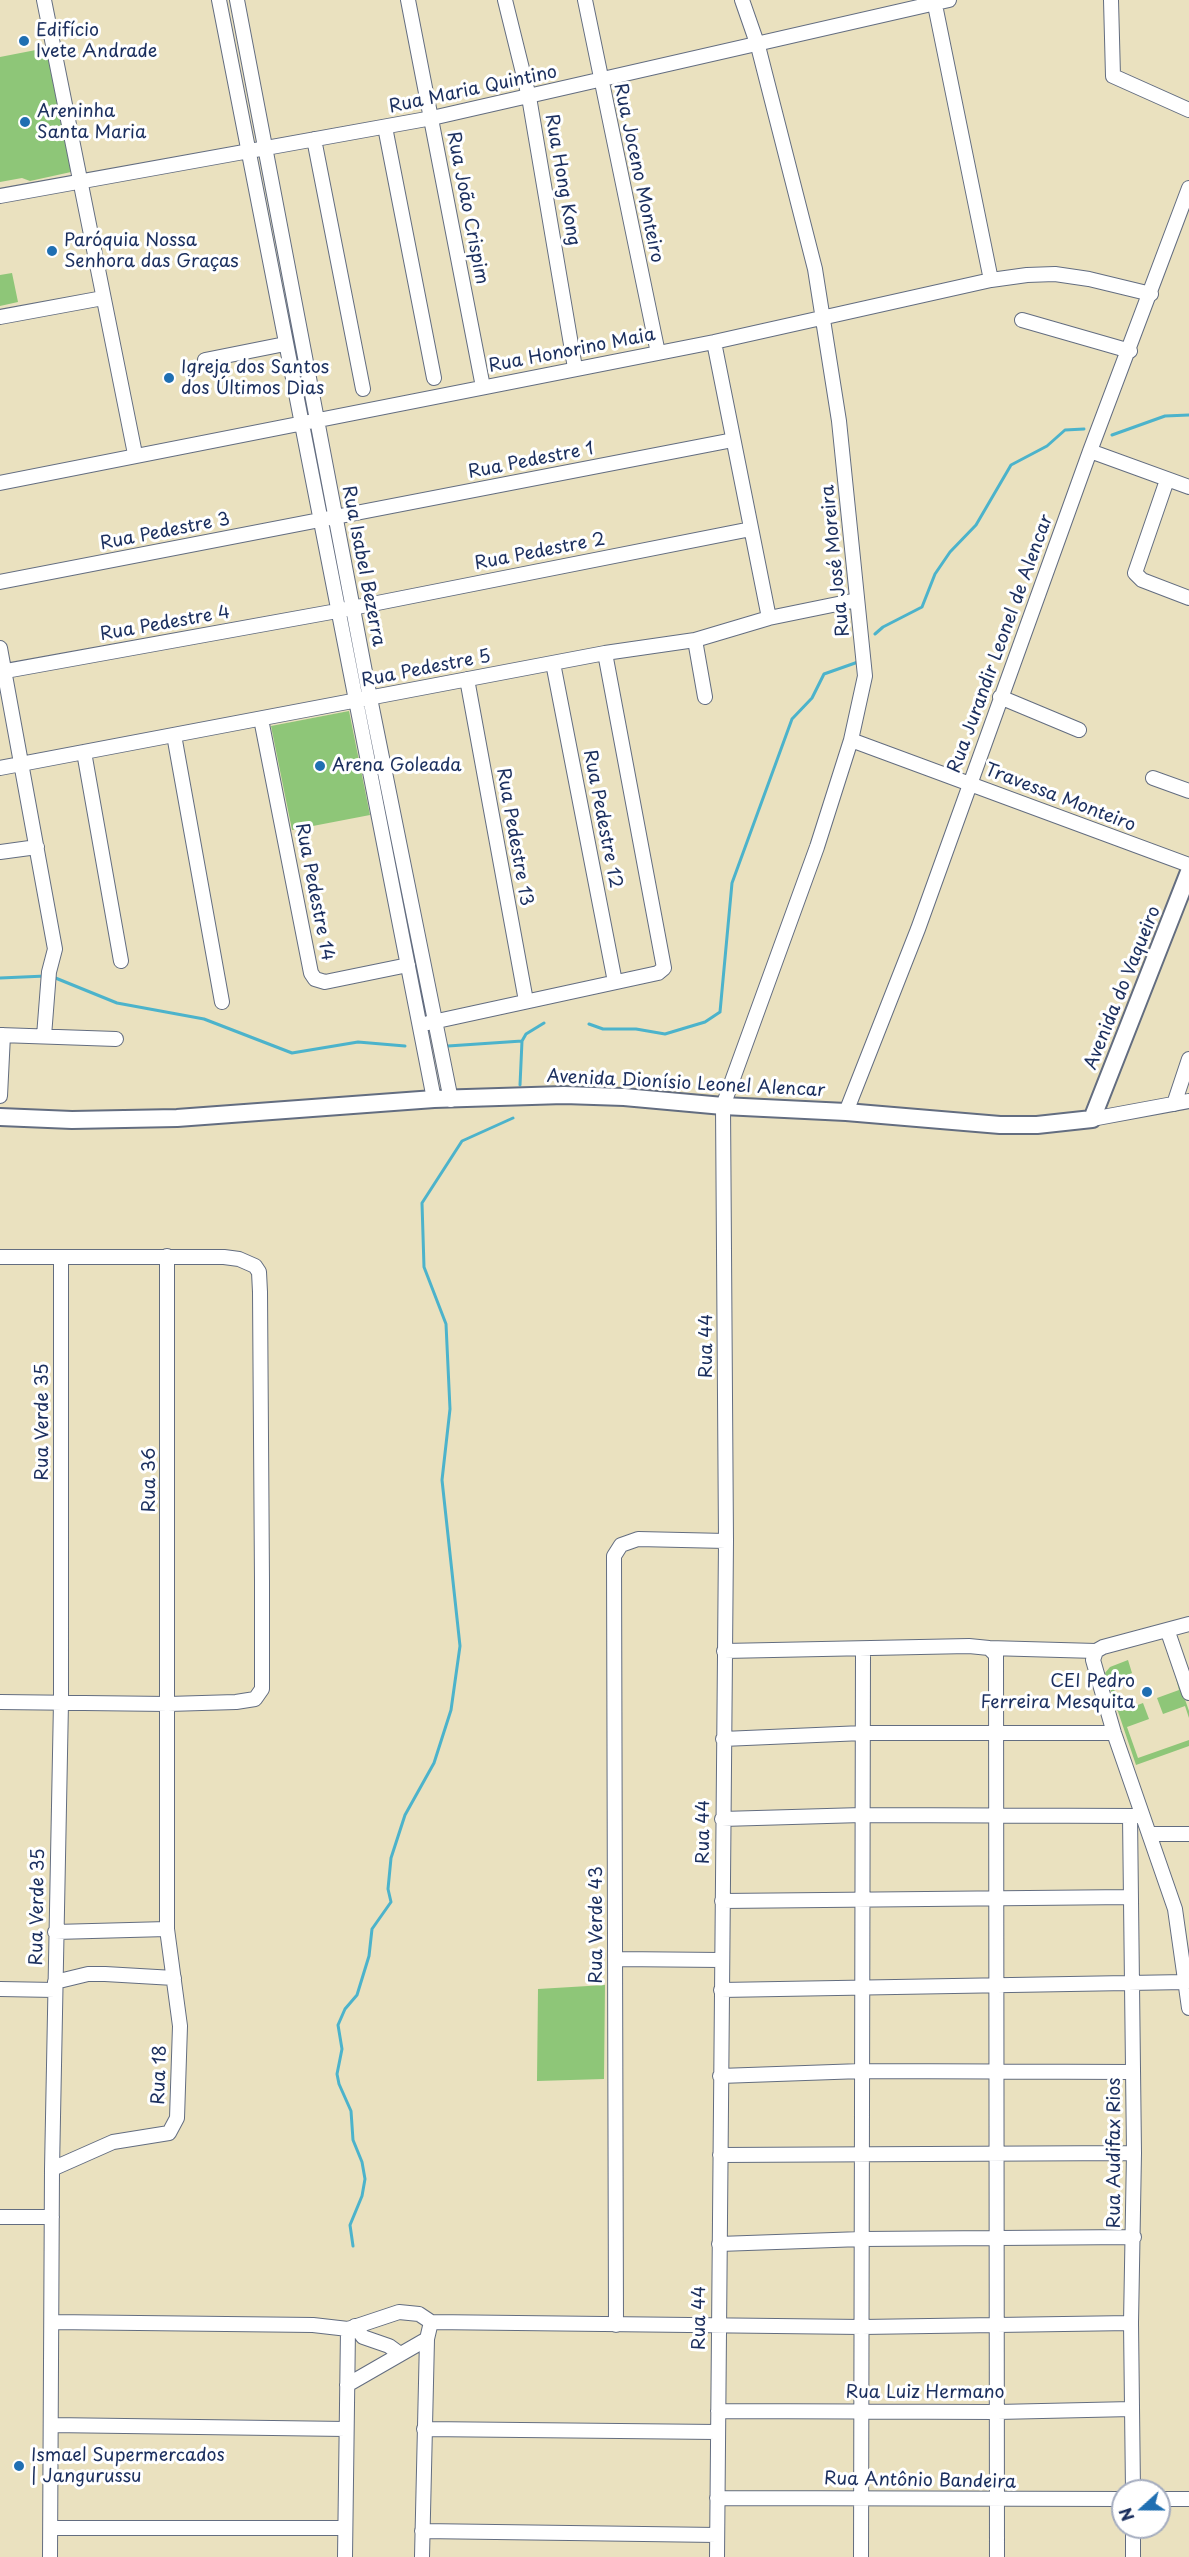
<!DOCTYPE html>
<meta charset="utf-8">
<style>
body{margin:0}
#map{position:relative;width:1189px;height:2557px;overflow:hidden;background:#eae1bf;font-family:"Playpen Sans",sans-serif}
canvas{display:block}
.north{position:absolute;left:1111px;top:2479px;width:60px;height:60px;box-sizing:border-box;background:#fff;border:2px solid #a4acbf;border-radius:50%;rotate:249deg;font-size:16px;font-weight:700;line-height:24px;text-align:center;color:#1b2f5e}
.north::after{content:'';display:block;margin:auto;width:21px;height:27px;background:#1f6fb2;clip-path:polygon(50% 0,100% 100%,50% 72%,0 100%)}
</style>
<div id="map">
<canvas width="1189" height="2557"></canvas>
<div class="north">N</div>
</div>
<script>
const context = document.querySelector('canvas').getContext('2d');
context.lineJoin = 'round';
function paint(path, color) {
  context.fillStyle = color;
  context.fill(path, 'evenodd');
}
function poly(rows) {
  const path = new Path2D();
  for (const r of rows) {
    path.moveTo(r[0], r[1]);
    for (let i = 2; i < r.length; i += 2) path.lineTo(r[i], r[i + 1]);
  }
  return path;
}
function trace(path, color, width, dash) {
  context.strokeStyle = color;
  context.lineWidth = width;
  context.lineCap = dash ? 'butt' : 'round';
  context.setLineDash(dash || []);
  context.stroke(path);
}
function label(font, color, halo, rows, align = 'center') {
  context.font = font + ' "Playpen Sans",sans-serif';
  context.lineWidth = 6;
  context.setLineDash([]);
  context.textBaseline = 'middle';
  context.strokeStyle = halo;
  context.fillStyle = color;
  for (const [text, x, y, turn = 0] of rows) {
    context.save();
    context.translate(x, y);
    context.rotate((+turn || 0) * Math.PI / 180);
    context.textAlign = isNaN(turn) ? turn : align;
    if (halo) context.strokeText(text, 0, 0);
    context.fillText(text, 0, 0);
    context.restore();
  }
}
const green = poly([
 [46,48,71,172,30,181,22,178,0,182,0,57],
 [12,273,18,302,0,306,0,275],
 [349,711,370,815,292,830,271,726],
 [1171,1659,1189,1711,1189,1718,1185,1706,1163,1714,1157,1698,1179,1690],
 [1128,1660,1132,1673,1111,1681,1122,1711,1143,1703,1149,1719,1127,1727,1138,1758,1189,1740,1189,1746,1136,1765,1105,1673,1110,1667],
 [605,1985,604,2079,537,2081,538,1989]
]);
const stream = poly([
 [1112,435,1165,416,1189,415],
 [875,634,883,627,922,607,935,574,950,552,976,525,1011,465,1047,446,1065,430,1084,429],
 [53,977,117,1003,204,1019,292,1053,358,1042,405,1046],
 [0,978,46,976],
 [589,1024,603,1029,636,1029,665,1034,705,1022,720,1012,732,883,792,719,812,698,824,674,858,662],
 [448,1046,522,1041],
 [520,1085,522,1041,526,1034,544,1023],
 [353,2246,350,2225,362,2196,365,2179,362,2162,353,2140,351,2111,339,2084,337,2074,342,2049,338,2025,345,2009,357,1995,369,1956,372,1929,391,1902,388,1889,391,1858,405,1815,434,1763,451,1710,460,1646,442,1480,450,1409,446,1324,424,1267,422,1203,462,1141,513,1118]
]);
const minor = poly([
 [44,0,135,454],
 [219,0,434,1099],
 [237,0,370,698,451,1100],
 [408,0,483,387],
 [505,0,529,97,575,368],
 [585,0,658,353],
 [934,0,991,280],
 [1111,0,1113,76,1189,110],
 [385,127,434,378],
 [314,139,363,389],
 [0,196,432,118,949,0],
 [0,317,103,298],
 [1022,320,1130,351],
 [714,342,769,618],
 [205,360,285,344],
 [1090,451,1189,487],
 [1167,480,1135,573,1142,580,1189,598],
 [0,483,714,342,991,280,1027,275,1055,274,1089,279,1151,294],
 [0,582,733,440],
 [695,640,705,697],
 [0,648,55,949,49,972,44,1036],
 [553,663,615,982],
 [0,672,337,611,751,529],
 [467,679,526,1001],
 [1000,697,1079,730],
 [261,719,311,973,315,979,325,982,408,965],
 [174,735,222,1002],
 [851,740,1189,865],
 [84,752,121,961],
 [0,768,605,653,695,640,769,618,857,600],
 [1153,778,1189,791],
 [0,852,37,847],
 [428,1023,658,973,664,968,605,653],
 [0,1035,116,1039],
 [0,1096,3,1035],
 [1174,1104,1189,1059],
 [846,1112,918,929,1090,451,1189,188],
 [1092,1119,1189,1101],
 [0,1257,224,1257,239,1259,255,1266,259,1272,260,1292,262,1581,262,1689,255,1699,236,1702,168,1704,0,1702],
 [1189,1624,1103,1647,1096,1651,1093,1660,1114,1733,1175,1909,1189,2008],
 [1168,1632,1189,1693],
 [989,1648,1096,1651],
 [724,1651,969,1646,989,1648,996,1655,997,2557],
 [723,1739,863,1733,1114,1733],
 [1130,1816,1134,2153,1131,2323,1133,2491],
 [722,1819,862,1815,1137,1816],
 [1149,1834,1189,1834],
 [722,1901,1131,1897],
 [55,1932,167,1929],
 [616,1959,721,1960],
 [55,1982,88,1974,105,1974,174,1978],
 [0,1989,55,1990],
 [721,1990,1186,1982],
 [720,2076,862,2071,1132,2072],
 [720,2155,1134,2153],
 [52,2169,113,2142,169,2133,177,2118,180,2026,167,1929,167,1256],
 [0,2217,52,2217],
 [719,2244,862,2239,1134,2237],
 [52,2322,313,2325,348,2329,345,2557],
 [431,2322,862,2327,1131,2323],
 [616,2325,614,1556,621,1545,638,1539,726,1541],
 [355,2326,363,2337,389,2346,400,2354],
 [348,2329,399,2312,419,2314,431,2322],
 [347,2385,427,2339],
 [718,2411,997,2412,1132,2409],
 [51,2425,346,2429],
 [424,2429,717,2432],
 [717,2498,1123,2499],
 [1159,2499,1189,2499],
 [51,2528,345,2528],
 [422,2531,717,2535],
 [50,2557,52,2169,61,1702,61,1258],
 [422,2557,427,2339,431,2322],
 [717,2557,726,1541,723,1106,817,847,851,740,865,676,839,421,815,269,758,46,742,0],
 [861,2557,863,1649],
 [1133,2557,1133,2527]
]);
const tertiary = poly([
 [0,1117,72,1120,177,1118,434,1099,564,1095,624,1097,723,1106,846,1112,1000,1125,1037,1125,1092,1119,1189,872]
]);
const markers = [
 [24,41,6,"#1f6fb2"],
 [25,122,6,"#1f6fb2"],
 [52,251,6,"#1f6fb2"],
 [169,378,6,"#1f6fb2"],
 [320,766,6,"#1f6fb2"],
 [1147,1692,6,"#1f6fb2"],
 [19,2466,6,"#1f6fb2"]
];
const poiNames = [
 ["Edifício",36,31],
 ["Ivete Andrade",36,52],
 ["Areninha",37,112],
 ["Santa Maria",37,133],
 ["Paróquia Nossa",64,241],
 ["Senhora das Graças",64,262],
 ["Igreja dos Santos",181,368],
 ["dos Últimos Dias",181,389],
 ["Arena Goleada",332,766],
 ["CEI Pedro",1135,1682,"right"],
 ["Ferreira Mesquita",1135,1703,"right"],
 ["Ismael Supermercados",31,2456],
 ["| Jangurussu",31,2477]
];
const streetNames = [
 ["Rua Maria Quintino",473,90,-12],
 ["Rua Joceno Monteiro",638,173,78],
 ["Rua Hong Kong",562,180,80],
 ["Rua João Crispim",467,208,79],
 ["Rua Honorino Maia",572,351,-11],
 ["Rua Pedestre 1",531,461,-11],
 ["Rua Pedestre 3",165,532,-11],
 ["Rua Pedestre 2",540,552,-11],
 ["Rua José Moreira",836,561,-96],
 ["Rua Isabel Bezerra",363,566,79],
 ["Rua Pedestre 4",165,624,-10],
 ["Rua Jurandir Leonel de Alencar",1001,644,-70],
 ["Rua Pedestre 5",426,669,-11],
 ["Travessa Monteiro",1060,798,21],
 ["Rua Pedestre 12",602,819,79],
 ["Rua Pedestre 13",514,837,80],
 ["Rua Pedestre 14",314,892,79],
 ["Avenida do Vaqueiro",1123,988,-68],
 ["Avenida Dionísio Leonel Alencar",686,1084,3],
 ["Rua 44",707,1346,-90],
 ["Rua Verde 35",43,1422,-90],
 ["Rua 36",150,1480,-90],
 ["Rua 44",704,1832,-90],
 ["Rua Verde 35",38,1907,-89],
 ["Rua Verde 43",597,1925,-90],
 ["Rua 18",160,2075,-88],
 ["Rua Audifax Rios",1115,2153,-90],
 ["Rua 44",700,2318,-90],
 ["Rua Luiz Hermano",925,2393],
 ["Rua Antônio Bandeira",920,2481,1]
];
paint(green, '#8ec678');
trace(stream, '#4cb3cb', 3);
trace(minor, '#636d80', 16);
trace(tertiary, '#636d80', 20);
trace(minor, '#fff', 14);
trace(tertiary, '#fff', 16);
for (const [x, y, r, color] of markers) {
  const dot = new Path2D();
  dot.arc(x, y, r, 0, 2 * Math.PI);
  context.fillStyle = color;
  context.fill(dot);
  trace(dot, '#fff', 2);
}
label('18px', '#1b2f5e', '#fff', poiNames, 'left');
label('18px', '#1b2f5e', '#fff', streetNames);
</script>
